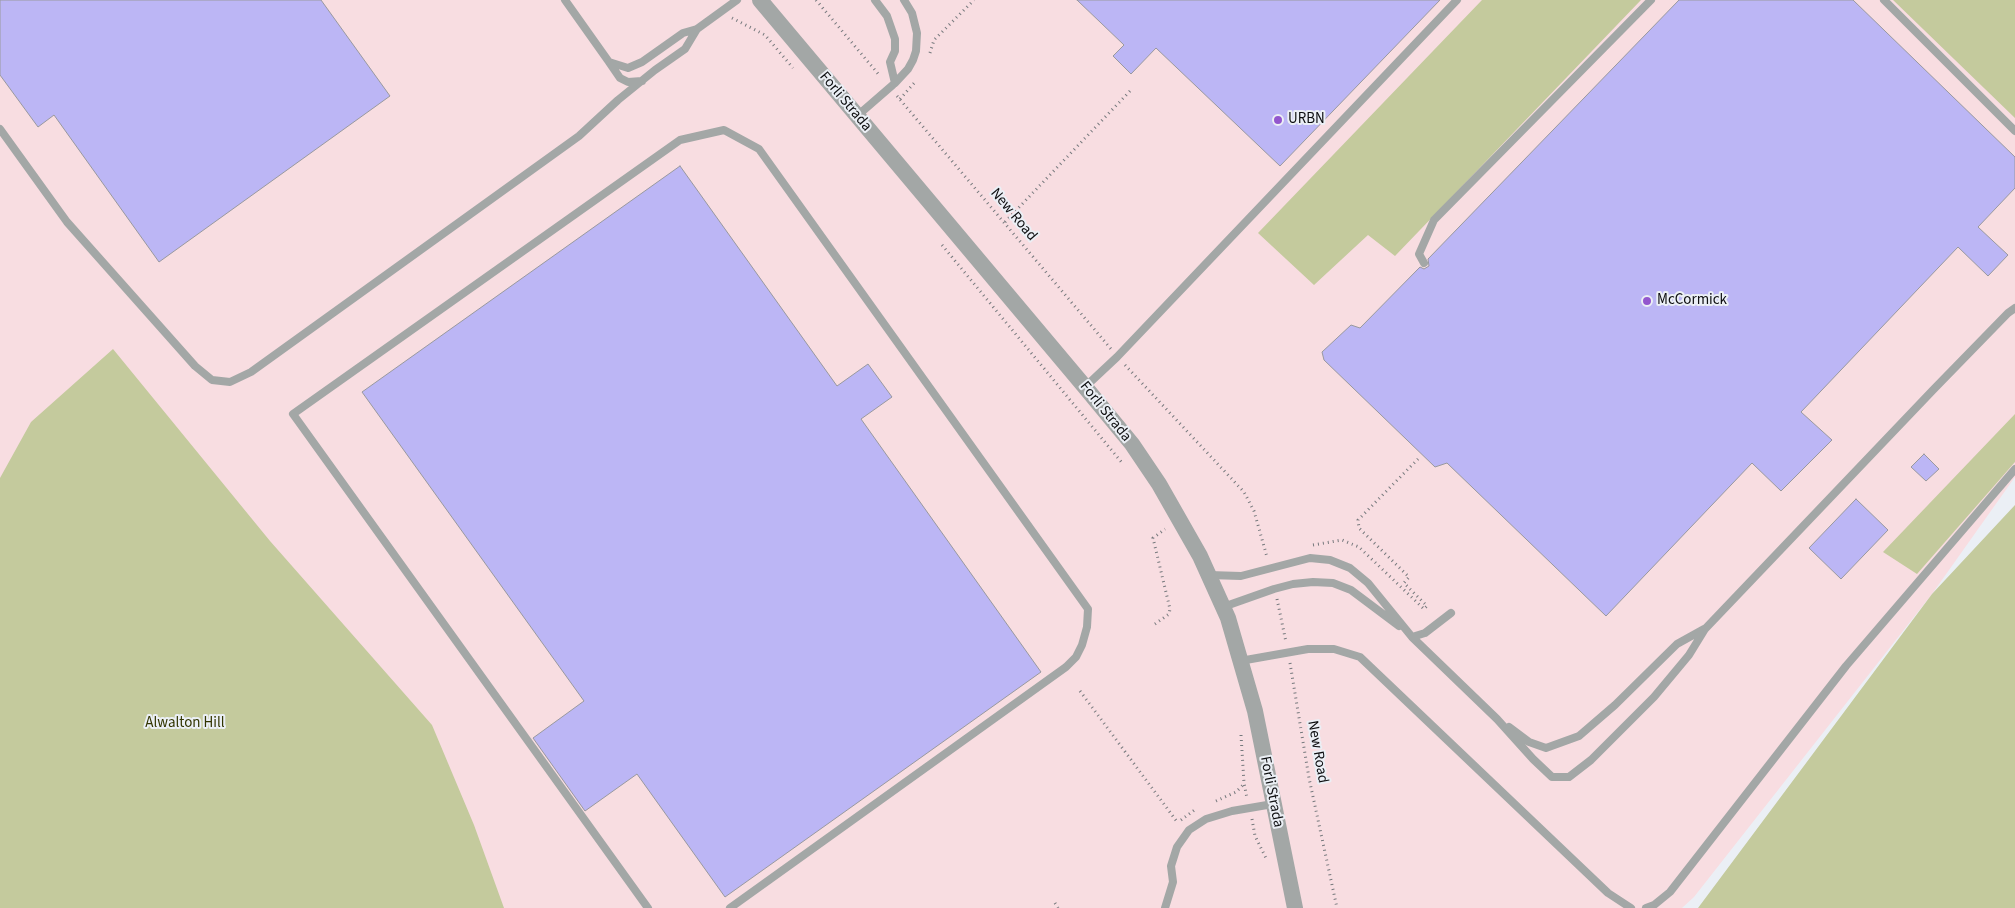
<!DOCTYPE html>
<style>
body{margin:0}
canvas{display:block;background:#ebeff5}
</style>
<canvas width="2015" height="908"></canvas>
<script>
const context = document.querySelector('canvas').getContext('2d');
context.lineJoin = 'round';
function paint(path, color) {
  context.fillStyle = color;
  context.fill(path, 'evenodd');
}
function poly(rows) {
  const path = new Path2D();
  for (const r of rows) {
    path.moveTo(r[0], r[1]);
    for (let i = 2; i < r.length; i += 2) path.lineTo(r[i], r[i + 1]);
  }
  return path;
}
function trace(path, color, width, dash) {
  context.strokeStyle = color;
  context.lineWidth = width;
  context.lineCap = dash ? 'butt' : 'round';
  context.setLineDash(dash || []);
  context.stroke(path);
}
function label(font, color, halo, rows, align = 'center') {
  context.font = font + ' "Source Sans 3",sans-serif';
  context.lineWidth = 4;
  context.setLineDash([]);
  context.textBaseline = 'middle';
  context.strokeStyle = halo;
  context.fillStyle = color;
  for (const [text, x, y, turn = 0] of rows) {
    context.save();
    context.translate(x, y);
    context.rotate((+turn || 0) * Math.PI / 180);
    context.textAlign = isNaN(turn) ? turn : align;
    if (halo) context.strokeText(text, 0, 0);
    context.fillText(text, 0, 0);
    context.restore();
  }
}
const industrial = poly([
 [0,0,2015,0,2015,477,1932,594,1694,897,1682,908,0,908]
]);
const green = poly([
 [1482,0,1641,0,1395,256,1368,235,1314,285,1258,233],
 [1893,0,2015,0,2015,118],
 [113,349,270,541,432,725,474,825,504,908,0,908,0,478,31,422],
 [2015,414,2015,462,1917,574,1883,552],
 [2015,505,2015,908,1698,908,1932,594]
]);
const building = poly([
 [0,0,321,0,390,96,159,262,54,115,38,127,0,75,0,0],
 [1077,0,1440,0,1280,166,1156,48,1131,74,1113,56,1124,45,1077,0],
 [1679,0,1853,0,2015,157,2015,188,1978,227,2008,255,1988,276,1958,247,1801,412,1832,440,1781,491,1752,463,1606,616,1447,463,1435,467,1324,360,1322,352,1351,325,1360,328,1420,267,1424,269,1429,266,1428,259,1679,0],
 [680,166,837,386,868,364,892,397,861,419,1041,672,725,897,637,774,585,811,533,738,584,701,362,392,680,166],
 [1924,454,1939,469,1926,481,1911,467,1924,454],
 [1856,499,1888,530,1841,579,1809,548,1856,499]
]);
const path = poly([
 [816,0,880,76],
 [732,18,765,35,793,68],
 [930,53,934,40,974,0],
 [897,96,1111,349],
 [900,99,916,81],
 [1005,222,1131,90],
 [942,245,1123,464],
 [1125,365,1244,492,1254,511,1267,557],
 [1313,545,1342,540,1359,547,1424,609,1427,606,1404,583,1409,577,1359,528,1358,520,1418,459],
 [1277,599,1286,642],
 [1155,624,1169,614,1170,609,1153,538,1165,529],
 [1290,663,1309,778,1337,908],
 [1080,691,1178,823],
 [1241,735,1244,783,1247,798],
 [1216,801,1236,792,1244,784],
 [1252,819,1255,836,1267,860],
 [1181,820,1196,809],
 [1055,903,1058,908]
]);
const service = poly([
 [565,0,609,62,628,68,642,62,683,33,697,29,737,0],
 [1884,0,2015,131],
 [609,62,620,78,628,82,642,81],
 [895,83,908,69,913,60,916,51,917,33,912,13,904,0],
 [857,116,895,83,890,62,895,51,895,39,887,16,875,0],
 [0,129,67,222,195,366,212,380,230,382,251,372,579,136,618,100,655,70,685,49,697,29],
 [1424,263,1419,254,1434,220,1651,0],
 [1085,387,1117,357,1457,0],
 [1209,575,1241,576,1310,558,1330,560,1350,568,1368,583,1412,637,1497,719,1533,759,1552,777,1569,777,1591,760,1654,697,1689,655,1705,629,1933,390,2008,313,2015,308],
 [1223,607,1274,589,1293,584,1313,582,1333,583,1351,590,1399,626],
 [1412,637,1425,633,1451,613],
 [1240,661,1308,649,1334,649,1360,657,1608,893,1631,908],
 [1509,727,1529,742,1546,748,1579,736,1615,705,1677,644,1704,629],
 [648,908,293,414,680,140,724,130,759,149,1088,609,1087,627,1082,645,1076,657,1066,667,730,908],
 [1165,908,1173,882,1171,866,1177,847,1189,830,1206,819,1232,811,1273,804],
 [1646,908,1654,905,1670,892,1846,666,2015,469]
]);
const minor = poly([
 [760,0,1085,387,1132,444,1159,484,1200,556,1228,618,1255,711,1295,908]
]);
const markers = [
 [1278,120,5,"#9357ce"],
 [1647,301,5,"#9357ce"]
];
const streetNames = [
 ["Forli Strada",845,102,50],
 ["New Road",1013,215,50],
 ["Forli Strada",1105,412,51],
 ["New Road",1317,752,80],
 ["Forli Strada",1271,792,79]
];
const poiNames = [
 ["URBN",1288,120],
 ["McCormick",1657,301]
];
const parkNames = [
 ["Alwalton Hill",185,724]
];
paint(industrial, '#f8dde1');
paint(green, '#c4ca9d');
paint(building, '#bcb6f5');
trace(building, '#99999f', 1);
trace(path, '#76797d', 3, [1, 4]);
trace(service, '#a3a7a6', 8);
trace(minor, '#a3a7a6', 16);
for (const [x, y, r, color] of markers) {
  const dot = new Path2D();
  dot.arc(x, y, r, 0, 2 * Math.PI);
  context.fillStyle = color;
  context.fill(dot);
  trace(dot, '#ebeff5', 2);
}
label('15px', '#0d0e10', '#ebeff5', streetNames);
label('15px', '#0d0e10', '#ebeff5', poiNames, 'left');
label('15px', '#323500', '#ebeff5', parkNames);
</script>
